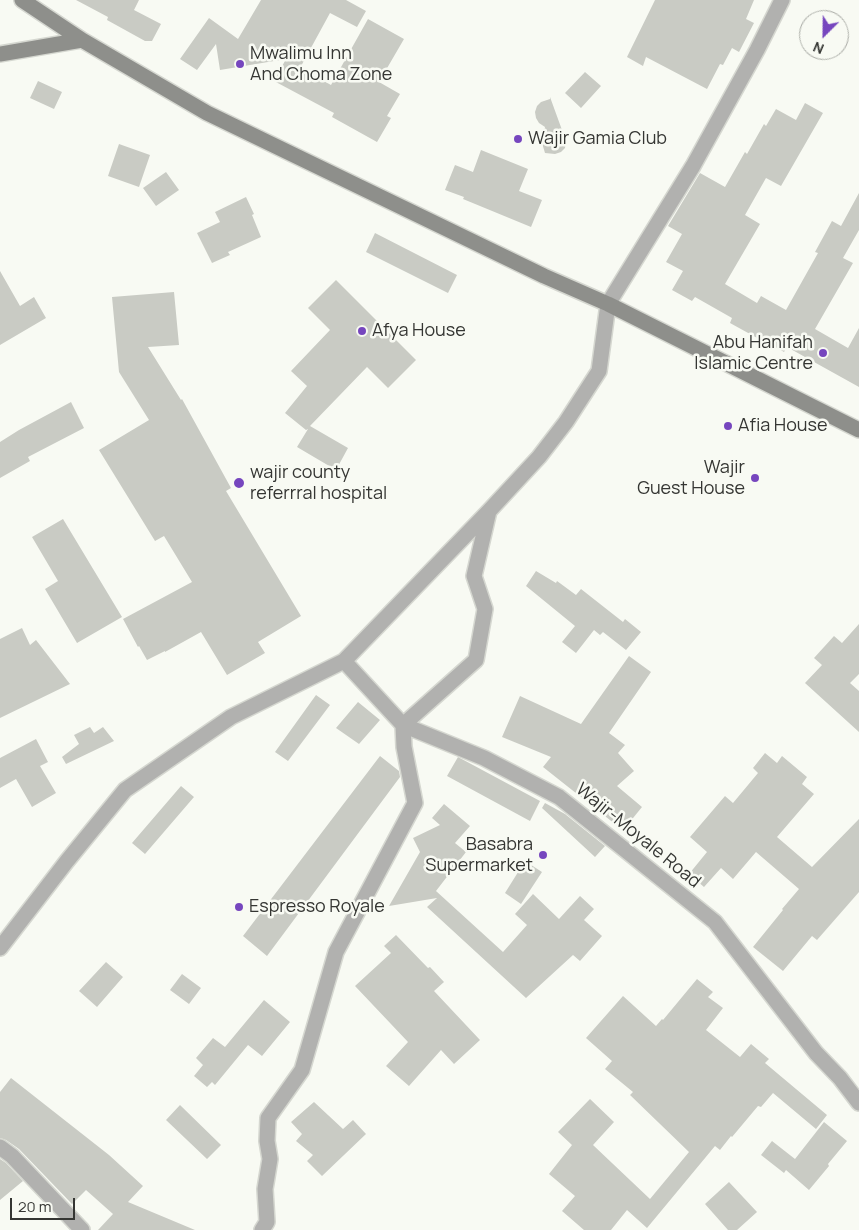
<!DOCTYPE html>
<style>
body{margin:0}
#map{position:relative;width:859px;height:1230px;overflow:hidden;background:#f8faf3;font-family:Manrope,sans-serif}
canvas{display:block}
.north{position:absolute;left:799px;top:10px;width:50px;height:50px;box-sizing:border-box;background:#f8faf3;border:1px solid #aaaca6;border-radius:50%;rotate:203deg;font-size:14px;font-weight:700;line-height:20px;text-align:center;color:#353633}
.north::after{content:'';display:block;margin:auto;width:18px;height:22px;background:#7646be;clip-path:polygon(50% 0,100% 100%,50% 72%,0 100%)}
.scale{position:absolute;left:10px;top:1198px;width:65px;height:22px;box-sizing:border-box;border:2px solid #353633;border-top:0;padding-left:6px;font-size:15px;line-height:18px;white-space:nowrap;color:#353633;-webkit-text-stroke:4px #f8faf3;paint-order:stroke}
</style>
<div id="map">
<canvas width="859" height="1230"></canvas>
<div class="north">N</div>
<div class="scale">20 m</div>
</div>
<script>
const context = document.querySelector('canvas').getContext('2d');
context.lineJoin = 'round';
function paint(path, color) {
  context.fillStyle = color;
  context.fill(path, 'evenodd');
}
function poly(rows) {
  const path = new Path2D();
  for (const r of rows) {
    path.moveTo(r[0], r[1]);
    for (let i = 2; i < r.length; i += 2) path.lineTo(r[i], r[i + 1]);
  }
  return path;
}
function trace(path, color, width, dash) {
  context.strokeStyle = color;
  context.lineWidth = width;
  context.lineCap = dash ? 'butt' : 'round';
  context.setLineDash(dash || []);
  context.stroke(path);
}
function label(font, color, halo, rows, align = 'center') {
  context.font = font + ' Manrope,sans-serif';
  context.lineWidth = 5;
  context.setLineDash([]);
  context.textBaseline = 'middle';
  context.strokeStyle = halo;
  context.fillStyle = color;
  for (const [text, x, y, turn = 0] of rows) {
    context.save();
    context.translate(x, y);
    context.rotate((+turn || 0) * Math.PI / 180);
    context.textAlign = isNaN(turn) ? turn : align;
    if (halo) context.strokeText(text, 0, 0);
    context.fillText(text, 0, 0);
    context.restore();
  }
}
const building = poly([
 [76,0,139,0,134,10,161,24,152,41,145,41,107,20,108,17],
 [261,0,346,0,366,11,357,27,330,13,300,68,331,85,368,19,404,39,379,82,400,94,387,116,391,118,377,142,332,117,334,113,274,81,286,59,220,70,216,44,197,70,180,59,209,18,238,39],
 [655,0,754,0,746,19,754,23,739,52,732,48,723,65,720,64,707,89,646,57,643,66,627,57],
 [585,72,601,86,581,108,565,93],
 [38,81,62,92,54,109,30,98],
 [550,97,566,141,565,148,561,152,555,154,545,153,542,143,545,127,539,123,536,118,535,112,537,106,541,102,550,99],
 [805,103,823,113,781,186,766,178,745,215,760,224,725,284,757,303,761,296,786,310,818,253,815,252,832,221,841,226,859,193,859,230,843,258,853,263,815,329,848,348,859,328,859,387,787,347,784,352,760,338,759,339,730,323,732,318,695,297,692,301,672,290,683,271,666,262,682,234,668,226,700,173,725,187,745,152,747,154,764,124,766,126,776,109,796,120],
 [119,144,150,155,139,187,108,176],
 [481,150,528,169,519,191,542,200,531,227,463,199,464,197,445,190,455,165,473,172],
 [166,172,179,190,156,206,143,188],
 [246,197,254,214,252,215,261,237,228,252,230,255,212,263,197,233,220,222,215,212],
 [375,233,457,275,448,293,366,252],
 [0,271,20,306,34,297,46,318,0,345],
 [336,280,416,360,388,388,367,367,310,426,348,448,336,470,297,447,308,429,306,430,285,413,307,386,291,371,330,330,308,308],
 [174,292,179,345,148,347,181,400,182,399,231,488,226,491,301,616,258,642,265,653,227,675,201,632,165,652,165,651,147,660,139,646,138,647,123,619,192,582,164,536,155,541,99,450,149,420,119,372,112,297],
 [71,402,84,428,28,457,30,461,0,478,0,442,19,430],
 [63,519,122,617,77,643,45,589,58,581,32,537],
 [536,571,556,583,557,581,576,595,581,589,623,622,625,619,641,632,626,650,603,632,600,635,594,630,576,653,562,642,575,626,526,586],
 [859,624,859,674,850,683,859,691,859,732,805,683,822,665,814,658,834,636,842,643],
 [22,628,30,645,36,640,70,684,0,718,0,639],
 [629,656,651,672,609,733,625,745,618,753,634,771,617,786,642,807,629,823,627,821,620,828,543,767,551,757,502,737,520,696,581,724],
 [316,695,330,705,288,761,275,752],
 [358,702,380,720,359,744,336,728],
 [90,727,94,733,103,727,114,741,66,764,62,757,79,744,74,735],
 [36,739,48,762,40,766,56,793,32,807,16,779,0,788,0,758],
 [765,753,777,763,782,756,807,777,802,784,814,794,777,837,812,867,859,819,859,892,817,940,812,936,783,971,753,947,783,910,782,909,799,889,756,852,733,879,721,868,704,887,689,874,707,852,690,837,725,796,733,803,758,773,753,768],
 [380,756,399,771,400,777,267,956,243,936],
 [458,757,540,801,530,821,447,776],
 [181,786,194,797,145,854,132,843],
 [545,803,565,814,605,846,595,857,542,808],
 [444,804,470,826,455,843,466,852,436,891,503,952,527,925,515,914,533,894,559,919,580,896,594,909,584,920,602,936,580,961,573,955,526,998,427,907,437,898,389,906,420,852,413,838,440,825,432,818],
 [525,861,542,872,521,904,505,893],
 [396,935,428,968,430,967,444,982,434,991,480,1040,454,1064,441,1050,409,1086,386,1066,408,1042,355,986,391,953,384,946],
 [106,962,123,977,97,1007,79,991],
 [182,974,201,988,189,1004,170,990],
 [697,979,713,992,708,997,723,1008,706,1030,740,1057,751,1044,769,1059,765,1063,827,1115,816,1129,773,1093,761,1107,758,1106,732,1137,731,1136,720,1150,715,1146,647,1228,627,1210,611,1230,584,1230,562,1211,575,1196,549,1174,572,1145,558,1132,590,1099,614,1122,593,1145,650,1199,689,1152,630,1095,633,1092,605,1069,612,1061,586,1038,623,996,656,1026,662,1019,663,1020],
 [264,1000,290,1022,262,1056,248,1045,215,1085,212,1082,207,1087,194,1076,203,1065,196,1058,213,1038,225,1047],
 [11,1078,109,1155,143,1186,128,1202,195,1230,98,1230,113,1214,86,1190,72,1204,19,1149,6,1140,0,1138,0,1092],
 [314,1102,343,1129,353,1120,366,1134,322,1176,307,1161,313,1155,296,1141,302,1134,291,1122],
 [180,1105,221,1145,207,1159,166,1120],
 [824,1122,847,1141,828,1164,829,1166,809,1190,786,1170,784,1173,761,1155,772,1141,795,1159],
 [0,1159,6,1163,23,1181,0,1200],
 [729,1182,757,1212,737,1230,728,1230,705,1204]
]);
const street = poly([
 [344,661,403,725,484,758,559,797,715,922,816,1053,840,1078,859,1103],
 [0,948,67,861,125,790,231,717,344,661,489,511,539,457,566,422,599,371,608,304,693,166,757,50,782,0],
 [0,1147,12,1156,82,1230],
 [262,1230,267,1222,265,1189,270,1159,267,1141,268,1118,302,1070,336,952,415,803,404,747,403,725,476,660,485,609,474,576,489,511]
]);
const secondary = poly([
 [22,0,82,40,207,113,544,276,608,304,859,430],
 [0,54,82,40]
]);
const markers = [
 [240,64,5,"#7646be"],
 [518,139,5,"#7646be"],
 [362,331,5,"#7646be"],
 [823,353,5,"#7646be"],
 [728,426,5,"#7646be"],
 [755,478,5,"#7646be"],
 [239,483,6,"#7646be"],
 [543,855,5,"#7646be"],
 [239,907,5,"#7646be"]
];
const poiNames = [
 ["Mwalimu Inn",250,54],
 ["And Choma Zone",250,75],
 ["Wajir Gamia Club",528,139],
 ["Afya House",372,331],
 ["Abu Hanifah",813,343,"right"],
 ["Islamic Centre",813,364,"right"],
 ["Afia House",738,426],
 ["Wajir",745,468,"right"],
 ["Guest House",745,489,"right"],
 ["wajir county",250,473],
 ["referrral hospital",250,494],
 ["Basabra",533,845,"right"],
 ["Supermarket",533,866,"right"],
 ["Espresso Royale",249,907]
];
const streetNames = [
 ["Wajir-Moyale Road",638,836,39]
];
paint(building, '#c9cbc4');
trace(street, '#d5d7d0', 18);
trace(secondary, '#d5d7d0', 18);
trace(street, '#b1b1af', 15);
trace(secondary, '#8e8f8b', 15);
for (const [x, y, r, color] of markers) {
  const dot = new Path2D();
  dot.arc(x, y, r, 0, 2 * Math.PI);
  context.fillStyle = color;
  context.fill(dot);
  trace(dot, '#f8faf3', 2);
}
label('18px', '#353633', '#f8faf3', poiNames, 'left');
label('18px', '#353633', '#f8faf3', streetNames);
</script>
